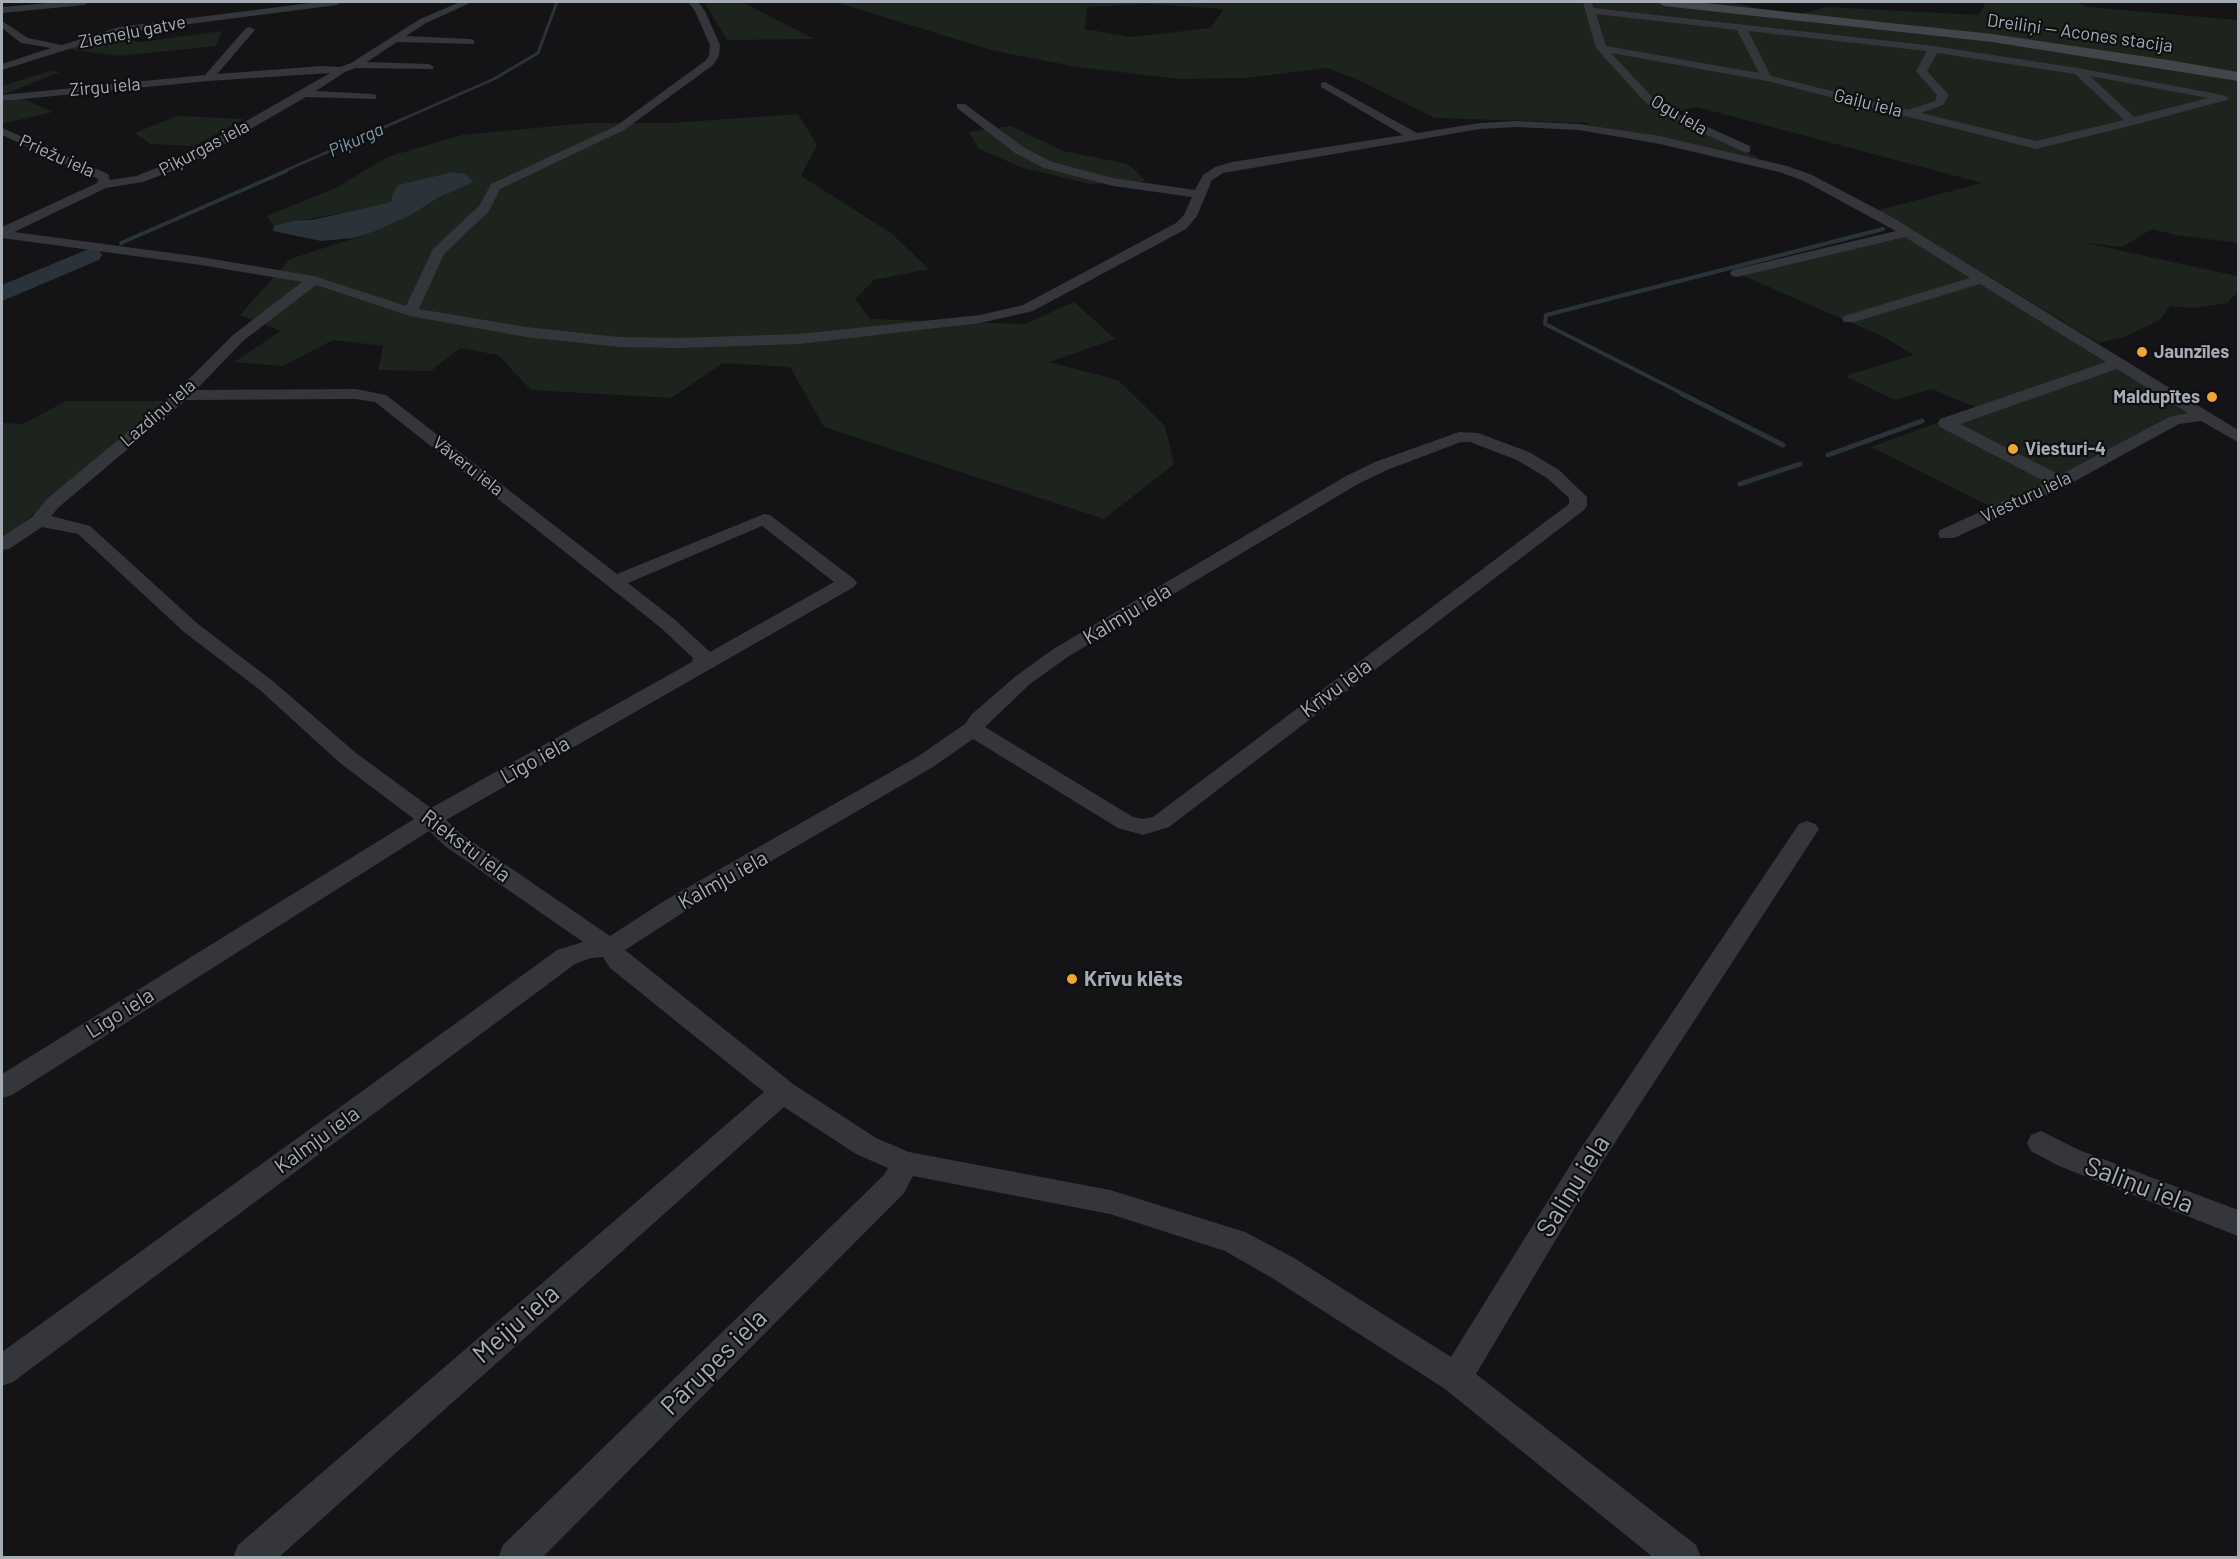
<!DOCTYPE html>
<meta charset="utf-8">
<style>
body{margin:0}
#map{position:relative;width:2240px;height:1559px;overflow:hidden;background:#141416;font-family:Barlow,sans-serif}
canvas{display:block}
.frame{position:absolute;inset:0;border:3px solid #a6acb6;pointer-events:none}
</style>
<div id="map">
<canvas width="2240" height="1559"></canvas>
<div class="frame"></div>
</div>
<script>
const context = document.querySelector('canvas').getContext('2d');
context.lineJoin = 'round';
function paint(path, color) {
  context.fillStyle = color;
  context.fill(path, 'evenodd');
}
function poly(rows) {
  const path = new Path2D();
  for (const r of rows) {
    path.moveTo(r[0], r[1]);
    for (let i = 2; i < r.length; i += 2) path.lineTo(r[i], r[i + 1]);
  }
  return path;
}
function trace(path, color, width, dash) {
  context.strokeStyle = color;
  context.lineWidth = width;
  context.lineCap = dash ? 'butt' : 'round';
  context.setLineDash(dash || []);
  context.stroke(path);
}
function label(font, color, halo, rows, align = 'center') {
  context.font = font + ' Barlow,sans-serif';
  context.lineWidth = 4.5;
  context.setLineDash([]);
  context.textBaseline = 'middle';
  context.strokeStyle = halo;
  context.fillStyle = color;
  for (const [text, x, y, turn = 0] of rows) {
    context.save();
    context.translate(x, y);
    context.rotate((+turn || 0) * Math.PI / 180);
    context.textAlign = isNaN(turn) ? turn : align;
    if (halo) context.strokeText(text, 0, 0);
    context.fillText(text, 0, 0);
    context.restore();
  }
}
const green = poly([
 [704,2,742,2,814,39,727,40],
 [835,2,1730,2,1792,16,1827,7,1979,15,1986,2,2076,2,2087,7,2238,20,2238,243,2176,235,2152,229,2122,247,2086,243,2237,276,2238,291,2227,303,2192,308,2170,306,2160,320,2124,337,2099,343,1879,210,1982,183,1697,107,1666,115,1759,158,1754,160,1651,135,1586,125,1590,123,1435,118,1354,78,1327,68,1246,78,1179,79,1077,67,995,51],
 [1148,4,1223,9,1223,10,1211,28,1131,37,1085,29,1087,7],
 [222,31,216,46,119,56,67,49,104,37,141,42],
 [50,71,60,72,2,95,2,86],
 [21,98,53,112,2,124,2,102],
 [798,114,817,145,801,176,891,233,929,269,874,280,855,299,870,319,1025,324,1074,302,1115,339,1049,362,1118,380,1165,426,1174,464,1104,519,824,427,790,367,723,363,671,398,531,390,498,355,460,348,431,371,378,370,383,346,333,340,283,366,234,362,281,331,240,315,290,259,373,232,411,215,436,199,445,196,452,172,398,185,392,201,388,204,274,226,267,216,336,188,387,157,462,135,587,123,671,123],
 [177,116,244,119,194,146,150,144,135,133],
 [1011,126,1063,151,1128,164,1146,181,1091,184,1023,168,979,149,969,132],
 [1905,233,2203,416,2175,420,1998,510,1871,447,1977,408,1932,389,1894,400,1845,376,1914,355,1884,337,1737,273],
 [66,401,168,401,18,527,2,537,2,423,23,424]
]);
const water = poly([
 [452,172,466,174,473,182,436,199,411,215,373,232,353,238,321,241,273,231,274,226,293,221,312,220,388,203,392,201,392,196,398,185]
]);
const streamFar2 = poly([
 [282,172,494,79,538,53,557,2]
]);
const streamFar1 = poly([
 [121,243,286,171],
 [1685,395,1545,324,1546,315,1883,229]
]);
const stream = poly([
 [1682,394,1783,445],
 [1828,455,1922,421],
 [1740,484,1800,464]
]);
const river = poly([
 [91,248,99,250,102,255,99,260,2,301,2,285,91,248]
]);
const street = poly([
 [60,2,89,2,84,5,2,13,2,7,60,2],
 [319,2,342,2,337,5,120,33,2,70,2,64,51,48,21,43,2,28,2,21,28,38,62,45,119,27,319,2],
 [460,2,472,2,426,23,406,36,470,39,474,40,474,44,397,42,367,62,429,64,434,67,433,69,356,68,345,72,316,91,372,94,376,95,376,99,306,97,188,165,143,182,106,188,14,232,201,257,314,276,406,306,433,249,479,206,491,184,616,126,705,61,709,56,710,45,695,11,688,2,698,2,705,11,720,45,719,56,713,65,624,130,500,189,489,211,444,254,419,309,526,327,619,337,679,338,799,334,980,315,1023,305,1176,223,1184,215,1192,197,1113,186,1044,168,1015,153,957,108,957,104,965,104,1023,147,1052,162,1113,178,1195,190,1203,175,1215,167,1232,162,1403,135,1321,87,1321,83,1325,82,1417,133,1480,123,1516,121,1579,124,1660,136,1787,166,1812,175,1890,216,2238,430,2238,442,2201,421,2179,424,2066,486,1954,538,1940,538,1938,534,1940,530,2046,482,1940,427,1938,423,1940,419,2106,362,1980,284,1854,322,1844,322,1842,319,1844,316,1970,278,1905,237,1737,277,1732,276,1730,273,1732,270,1896,231,1804,181,1779,172,1660,144,1579,130,1516,127,1480,129,1223,173,1212,180,1197,216,1186,229,1033,311,980,323,799,344,679,348,619,347,526,337,410,316,316,285,243,341,196,390,356,389,386,395,617,574,764,514,770,515,854,579,857,583,854,587,446,820,461,834,610,936,669,898,917,757,965,724,972,714,1016,676,1055,648,1346,476,1375,462,1459,432,1478,433,1529,452,1559,470,1587,497,1587,506,1584,510,1169,827,1143,835,1118,828,973,739,933,767,687,910,625,950,793,1084,876,1138,909,1152,1110,1190,1245,1232,1294,1258,1451,1357,1579,1151,1799,824,1807,821,1815,824,1819,829,1599,1167,1476,1374,1696,1545,1701,1558,1654,1558,1445,1389,1272,1278,1225,1251,1110,1214,913,1176,904,1193,542,1558,498,1558,503,1545,884,1175,888,1168,856,1154,784,1107,278,1558,233,1558,238,1545,764,1092,610,968,603,957,591,958,575,964,13,1382,2,1386,2,1352,557,950,583,942,445,846,429,831,12,1095,2,1098,2,1074,414,819,340,763,260,690,184,632,78,534,42,527,9,549,2,550,2,537,32,517,47,499,176,392,233,335,302,282,201,265,2,238,2,227,97,183,98,179,2,135,2,128,108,174,110,180,136,176,180,159,330,73,208,81,2,101,2,95,205,75,246,28,250,27,255,30,217,74,322,66,340,67,351,63,420,19,460,2],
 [2117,369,2188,413,2169,417,2060,475,1960,424,2117,369],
 [356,399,375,402,660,627,693,658,692,662,431,808,356,753,274,682,198,624,90,526,51,516,59,507,186,400,356,399],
 [1461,442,1470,442,1517,460,1547,478,1569,498,1569,504,1153,817,1143,819,1133,817,985,727,1030,684,1069,656,1358,484,1387,470,1461,442],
 [762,526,834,582,710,652,674,619,628,583,762,526],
 [1583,2,1591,2,1594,8,1934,46,2078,68,2223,95,2229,98,2227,100,2137,124,2036,149,1767,81,1611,53,1652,97,1674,112,1750,146,1750,152,1746,153,1666,116,1644,101,1596,48,1583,2],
 [1596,14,1737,30,1759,73,1606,46,1596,14],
 [1748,31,1927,51,1916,71,1937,95,1935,101,1908,110,1771,76,1748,31],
 [1937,53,2075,74,2124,120,2036,141,1921,113,1943,105,1949,95,1927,71,1937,53],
 [2090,76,2208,98,2134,117,2090,76],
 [2041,1131,2079,1150,2238,1210,2238,1236,2059,1166,2031,1151,2027,1143,2031,1135,2041,1131]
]);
const secondary = poly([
 [1657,2,1696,2,1992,34,2168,60,2238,72,2238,81,1992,42,1664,6,1657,2]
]);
const markers = [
 [2142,352,6,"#f1a631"],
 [2212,397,6,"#f1a631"],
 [2013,449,6,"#f1a631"],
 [1072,979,6,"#f1a631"]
];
const farStreetnames = [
 ["Ziemeļu gatve",132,32,-11],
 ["Dreiliņi — Acones stacija",2080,33,8],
 ["Zirgu iela",105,87,-5],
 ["Gaiļu iela",1868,103,14],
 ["Ogu iela",1679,115,30],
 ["Piķurgas iela",204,148,-28],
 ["Priežu iela",57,156,24],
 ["Lazdiņu iela",158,413,-41],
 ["Vāveru iela",468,466,38],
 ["Viesturu iela",2026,497,-25]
];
const farWaternames = [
 ["Piķurga",356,140,-24]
];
const farPoinames = [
 ["Jaunzīles",2154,352],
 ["Maldupītes",2200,397,"right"],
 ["Viesturi-4",2025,449]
];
const streetNames = [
 ["Kalmju iela",1127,614,-31],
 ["Krīvu iela",1336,688,-37],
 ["Līgo iela",535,760,-29],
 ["Riekstu iela",466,846,37],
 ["Kalmju iela",723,880,-29],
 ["Līgo iela",120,1013,-32],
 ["Kalmju iela",317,1140,-36]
];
const poiNames = [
 ["Krīvu klēts",1084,979]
];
const nearStreetnames = [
 ["Saliņu iela",2139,1185,21],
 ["Saliņu iela",1573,1186,-58],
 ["Meiju iela",516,1324,-41],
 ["Pārupes iela",714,1362,-45]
];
paint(green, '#1c241d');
paint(water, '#2a3339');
trace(streamFar2, '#2a3339', 3);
trace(streamFar1, '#2a3339', 4);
trace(stream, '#2a3339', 5);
paint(river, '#2a3339');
paint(street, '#35363b');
paint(secondary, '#43454b');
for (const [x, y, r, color] of markers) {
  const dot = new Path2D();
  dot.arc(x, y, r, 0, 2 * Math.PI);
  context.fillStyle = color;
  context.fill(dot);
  trace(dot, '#0f0f11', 2);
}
label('18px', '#a6acb6', '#0f0f11', farStreetnames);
label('italic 18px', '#7d9bb1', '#0f0f11', farWaternames);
label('bold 18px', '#a6acb6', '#0f0f11', farPoinames, 'left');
label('21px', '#a6acb6', '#0f0f11', streetNames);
label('bold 21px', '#a6acb6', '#0f0f11', poiNames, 'left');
label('26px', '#a6acb6', '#0f0f11', nearStreetnames);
</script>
